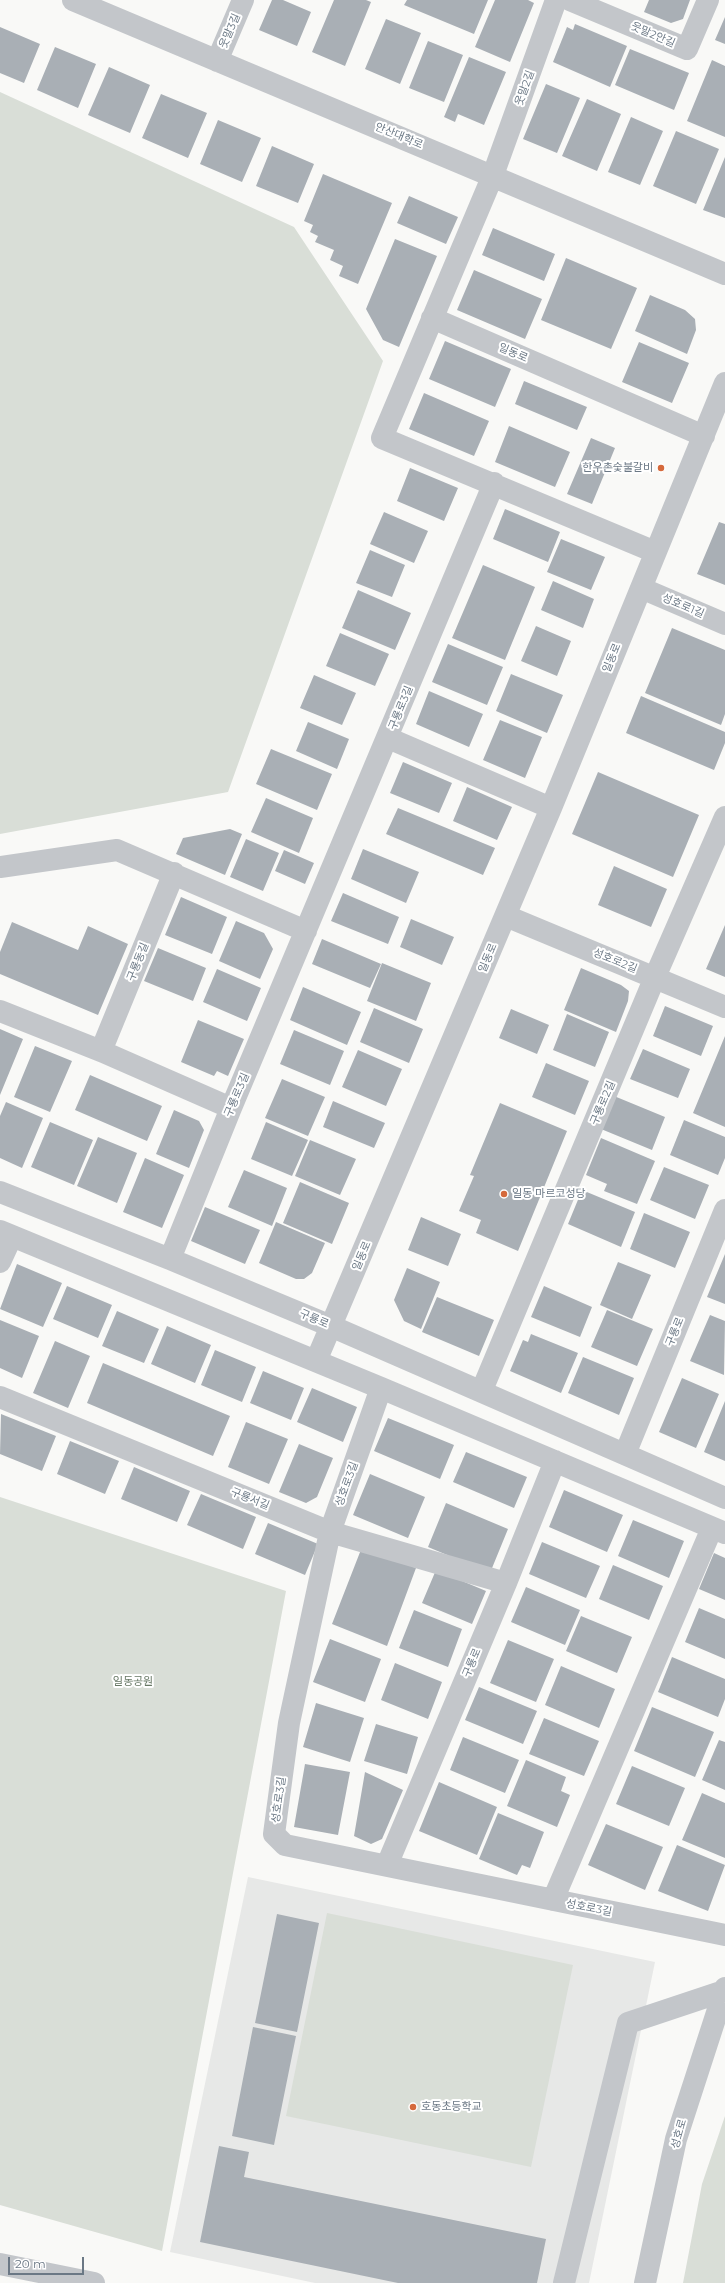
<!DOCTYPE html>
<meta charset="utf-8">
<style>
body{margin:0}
#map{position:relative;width:725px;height:2283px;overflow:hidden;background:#f9f9f7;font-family:Montserrat,sans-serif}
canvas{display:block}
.scale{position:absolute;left:8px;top:2257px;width:76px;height:18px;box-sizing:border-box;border:2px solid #6b7885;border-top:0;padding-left:5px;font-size:12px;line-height:14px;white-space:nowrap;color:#6b7885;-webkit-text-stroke:3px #fff;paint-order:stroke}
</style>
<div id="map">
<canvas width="725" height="2283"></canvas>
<div class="scale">20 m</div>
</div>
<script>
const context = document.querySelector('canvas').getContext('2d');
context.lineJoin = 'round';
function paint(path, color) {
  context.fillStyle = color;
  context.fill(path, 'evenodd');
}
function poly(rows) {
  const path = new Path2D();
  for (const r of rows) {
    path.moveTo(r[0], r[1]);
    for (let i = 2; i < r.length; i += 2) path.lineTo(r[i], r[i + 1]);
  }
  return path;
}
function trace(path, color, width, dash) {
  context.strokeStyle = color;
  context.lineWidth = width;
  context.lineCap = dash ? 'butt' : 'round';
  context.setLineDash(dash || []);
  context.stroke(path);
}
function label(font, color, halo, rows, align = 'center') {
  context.font = font + ' Montserrat,"Noto Sans KR",sans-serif';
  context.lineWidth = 4;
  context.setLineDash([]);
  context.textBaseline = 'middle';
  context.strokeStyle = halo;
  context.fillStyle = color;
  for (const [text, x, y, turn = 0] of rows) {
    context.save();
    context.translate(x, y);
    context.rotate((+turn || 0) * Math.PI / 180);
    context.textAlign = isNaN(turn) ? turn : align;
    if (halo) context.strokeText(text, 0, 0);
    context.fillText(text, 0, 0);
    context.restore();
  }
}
const built = poly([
 [248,1877,655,1962,589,2283,315,2283,170,2252]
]);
const green = poly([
 [0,92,294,227,383,361,228,792,0,834],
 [0,1497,286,1591,162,2251,0,2205],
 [327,1913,573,1965,531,2167,286,2116],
 [725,2116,725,2283,683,2283,702,2184]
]);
const building = poly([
 [272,0,283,0,311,12,297,46,259,30],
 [334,0,366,0,371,2,345,66,312,52],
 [407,0,488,0,474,34,404,5],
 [495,0,528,0,534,3,510,62,475,47],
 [649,0,690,0,683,19,671,23,644,12],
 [725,17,725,44,715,40],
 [386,19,421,33,400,84,365,69],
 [575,24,627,46,610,87,553,62,567,27,573,30],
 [0,27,40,44,24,83,0,73],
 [428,41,463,55,444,102,409,88],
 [55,47,96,64,78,108,37,90],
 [630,49,689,73,674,110,615,85],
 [469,57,506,72,484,125,458,114,455,122,444,117],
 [712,60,725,66,725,137,687,121],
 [109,67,150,85,130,133,88,115],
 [546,84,580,98,557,153,523,139],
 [161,94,207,113,188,158,142,138],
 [587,99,621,114,597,171,562,156],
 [631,117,663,131,640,185,608,172],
 [218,120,261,138,242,182,200,164],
 [676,131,719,149,696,204,653,186],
 [272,146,314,164,298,203,256,186],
 [725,157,725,218,703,210],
 [323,174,392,203,358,284,339,276,343,266,330,260,334,250,315,242,318,236,310,232,313,225,304,221],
 [409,196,458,217,446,244,397,223],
 [493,228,555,254,544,281,482,255],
 [395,239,437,256,399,347,383,340,366,309],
 [566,258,637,288,611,349,541,320],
 [474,270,542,299,525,339,457,310],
 [650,295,685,310,695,319,696,330,687,354,635,331],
 [445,341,511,369,495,407,429,379],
 [639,342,689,363,672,403,622,382],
 [524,381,587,407,577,430,515,404],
 [424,393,489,421,474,456,409,429],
 [509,426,570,452,555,487,495,462],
 [591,438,615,448,592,504,567,494],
 [410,468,458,488,444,521,397,501],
 [505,509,560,532,548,562,493,539],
 [384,512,428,531,414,563,370,544],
 [719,522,725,524,725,585,697,574],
 [561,539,605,557,591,590,547,572],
 [370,550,405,565,392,597,356,583],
 [483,565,535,587,505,660,452,638],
 [553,581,594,599,583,628,541,610],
 [358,590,411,613,395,650,342,628],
 [536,626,571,641,557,676,521,661],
 [672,628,725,650,725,714,721,725,645,693],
 [340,633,389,654,375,686,326,666],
 [448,644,503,667,487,705,432,682],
 [511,674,563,695,547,733,496,711],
 [314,675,356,693,342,725,300,708],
 [429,691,483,714,469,747,416,724],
 [641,696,725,732,725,743,714,770,626,733],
 [500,720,542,737,525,778,483,760],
 [308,722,349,739,337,769,296,751],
 [271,749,332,774,317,810,256,784],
 [403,762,452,783,439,813,390,793],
 [598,772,699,815,673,877,572,834],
 [467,787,512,807,497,840,453,821],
 [266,798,313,818,299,853,251,832],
 [398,808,495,848,483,875,386,834],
 [230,829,242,834,225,875,176,854,183,838],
 [246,839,279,853,263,891,230,877],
 [363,849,419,872,406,903,351,879],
 [284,850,314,863,305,884,275,871],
 [614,866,667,889,651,927,598,905],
 [343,893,399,917,388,944,331,921],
 [181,897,227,917,212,954,165,935],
 [411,919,454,937,442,965,400,947],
 [236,921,264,933,273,949,260,979,219,961],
 [12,922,78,950,88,926,128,944,98,1015,0,974,0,952],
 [725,925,725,977,706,969],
 [322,939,381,964,370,988,312,964],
 [158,948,206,968,193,1001,144,981],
 [382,963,431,983,416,1021,367,1001],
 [581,968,621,985,629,991,628,1001,616,1032,564,1010],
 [217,969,261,988,247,1021,203,1002],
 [303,987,361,1012,347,1045,290,1020],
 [665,1006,713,1026,701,1056,653,1036],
 [374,1008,423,1029,409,1063,360,1042],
 [511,1009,549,1025,537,1054,499,1038],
 [567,1014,609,1032,595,1067,553,1050],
 [198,1020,244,1039,228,1076,217,1071,214,1076,181,1062],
 [0,1029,23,1039,0,1095],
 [294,1030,344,1051,330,1085,280,1064],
 [725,1036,725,1127,693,1113],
 [35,1046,72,1061,50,1112,14,1097],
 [643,1049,690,1069,678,1098,630,1079],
 [358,1050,402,1069,386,1106,342,1087],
 [546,1063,589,1081,575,1115,532,1097],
 [90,1075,162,1106,147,1141,75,1110],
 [282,1079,325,1097,308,1136,265,1118],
 [614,1096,665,1117,652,1150,601,1129],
 [333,1101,385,1123,374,1148,323,1127],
 [6,1102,43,1118,22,1168,0,1158,0,1116],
 [500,1103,567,1131,518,1251,476,1233,481,1220,459,1211,474,1176,470,1175],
 [174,1110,199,1121,204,1130,189,1168,156,1154],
 [684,1120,725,1137,725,1158,718,1175,670,1155],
 [50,1122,93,1140,74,1185,31,1167],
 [266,1122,308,1140,292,1176,251,1159],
 [98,1137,137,1153,117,1203,77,1186],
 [601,1138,655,1161,637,1204,604,1191,607,1184,586,1175],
 [310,1140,356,1159,340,1195,295,1176],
 [145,1158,184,1175,162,1228,123,1212],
 [664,1167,709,1185,695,1219,650,1200],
 [244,1170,287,1188,272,1226,228,1207],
 [300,1182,349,1203,332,1244,283,1223],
 [582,1190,635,1212,621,1247,568,1224],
 [205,1207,260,1230,245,1264,191,1241],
 [644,1213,690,1232,675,1268,630,1249],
 [421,1217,461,1234,448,1266,408,1250],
 [276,1222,325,1243,312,1273,304,1279,296,1279,259,1263],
 [725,1254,725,1304,707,1297],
 [618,1262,651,1275,632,1319,600,1305],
 [17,1264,62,1283,43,1327,0,1309],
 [407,1268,440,1282,421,1329,404,1321,394,1300],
 [67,1286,112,1305,98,1338,53,1319],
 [544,1286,592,1307,580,1337,531,1317],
 [437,1297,494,1320,479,1356,422,1332],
 [607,1310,653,1329,637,1366,591,1347],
 [117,1311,159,1329,144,1363,102,1346],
 [710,1315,725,1321,724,1375,690,1361],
 [0,1320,39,1336,22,1378,0,1368],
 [167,1326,211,1345,195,1383,151,1364],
 [531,1334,578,1353,561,1393,510,1371,523,1340,528,1342],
 [55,1341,90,1356,68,1408,33,1393],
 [215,1350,256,1367,242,1402,201,1385],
 [583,1357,634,1378,619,1415,568,1393],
 [103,1363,230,1416,213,1456,87,1403],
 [263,1371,304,1388,291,1420,250,1403],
 [682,1378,719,1394,696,1448,659,1432],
 [312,1388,357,1407,343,1442,297,1422],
 [725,1401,725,1461,704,1452],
 [1,1414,56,1436,42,1471,0,1454],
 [388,1418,454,1445,440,1479,374,1451],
 [246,1422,288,1439,269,1484,228,1467],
 [70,1441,119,1461,105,1494,57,1474],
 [299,1444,333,1458,317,1497,306,1503,279,1492],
 [466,1452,527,1477,514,1508,453,1482],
 [134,1467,190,1491,177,1522,121,1499],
 [370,1474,425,1497,408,1538,353,1515],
 [564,1490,623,1515,607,1552,549,1527],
 [201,1494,256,1517,243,1549,187,1525],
 [446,1503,508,1529,490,1573,428,1547],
 [633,1520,684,1541,669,1578,618,1556],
 [268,1523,318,1544,305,1575,255,1554],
 [542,1542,600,1566,586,1598,529,1574],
 [362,1547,416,1568,387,1646,332,1624],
 [714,1553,725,1558,725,1600,699,1589],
 [613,1565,663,1586,649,1620,599,1599],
 [436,1570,486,1591,472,1624,422,1603],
 [526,1587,580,1610,565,1645,511,1622],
 [699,1608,725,1619,725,1659,685,1642],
 [414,1610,462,1629,448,1667,399,1648],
 [581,1616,632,1637,617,1673,566,1651],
 [330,1639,381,1659,365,1702,313,1682],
 [508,1640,554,1659,536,1702,490,1683],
 [672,1657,725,1679,725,1699,718,1717,658,1692],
 [395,1663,442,1682,428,1719,381,1700],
 [561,1666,615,1689,599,1728,545,1705],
 [479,1687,537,1711,523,1744,465,1720],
 [316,1703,364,1718,350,1762,303,1747],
 [652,1707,714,1732,695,1777,634,1751],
 [544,1718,599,1741,584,1776,529,1754],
 [376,1724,418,1737,407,1774,364,1761],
 [463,1737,519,1760,505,1793,450,1770],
 [719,1740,725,1742,725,1790,702,1780],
 [526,1760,566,1777,561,1791,570,1795,557,1827,507,1806],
 [305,1764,350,1772,338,1835,294,1827],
 [632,1766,685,1788,669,1826,616,1804],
 [365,1772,403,1790,382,1839,371,1844,354,1836],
 [439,1782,497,1807,477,1855,419,1831],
 [702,1793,725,1803,725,1858,682,1840],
 [498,1813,544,1832,530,1868,522,1865,517,1875,479,1859],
 [606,1824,663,1847,645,1890,588,1865],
 [677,1845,725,1865,708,1911,658,1891],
 [277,1914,319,1923,297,2032,255,2023],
 [253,2027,296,2036,274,2145,232,2136],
 [219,2146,249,2152,244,2177,546,2239,537,2283,398,2283,200,2242]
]);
const minor = poly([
 [73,0,725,274],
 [556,0,493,175,382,438,655,552],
 [570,0,687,49,708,0],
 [217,61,243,0],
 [432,318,704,436],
 [641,588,725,624],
 [388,738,551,808],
 [0,867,117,850,306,931],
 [506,916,725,1007],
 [0,1011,101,1051,231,1108],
 [101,1051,174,873],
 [0,1192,170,1259,333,1327,725,1498],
 [0,1231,381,1388,725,1533],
 [170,1259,231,1108,494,483],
 [0,1262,12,1236],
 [316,1361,551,808,725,383],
 [381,1388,330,1532,289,1723,274,1834,285,1845,725,1935],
 [482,1390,655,977,725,817],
 [0,1397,330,1532,506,1583],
 [625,1454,725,1210],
 [387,1865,506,1583,555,1461],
 [553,1900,712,1528],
 [0,2264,94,2283],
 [564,2283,628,2023,724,1991],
 [645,2283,676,2139,725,1988]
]);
const markers = [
 [661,468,4,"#d5693b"],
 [504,1194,4,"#d5693b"],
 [413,2107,4,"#d5693b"]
];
const streetNames = [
 ["웃말3길",230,31,-67],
 ["웃말2안길",653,35,23],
 ["웃말2길",525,88,-70],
 ["안산대학로",399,136,22],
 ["일동로",513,353,23],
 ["성호로1길",683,606,23],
 ["일동로",612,658,-68],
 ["구룡로3길",401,708,-68],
 ["일동로",488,958,-67],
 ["성호로2길",615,961,22],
 ["구룡동길",138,962,-68],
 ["구룡로3길",237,1095,-67],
 ["구룡로2길",603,1103,-67],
 ["일동로",362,1256,-67],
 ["구룡로",314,1319,23],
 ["구룡로",675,1332,-68],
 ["성호로3길",347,1484,-70],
 ["구룡서길",250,1499,22],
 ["구룡로",472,1663,-67],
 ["성호로3길",279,1800,-82],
 ["성호로3길",589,1908,11],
 ["성호로",679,2134,-74]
];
const poiNames = [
 ["한우촌숯불갈비",653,468,"right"],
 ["일동 마르코성당",512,1194],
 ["호동초등학교",421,2107]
];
const parkNames = [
 ["일동공원",133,1682]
];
paint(built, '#e7e8e7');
paint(green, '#d9ded7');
paint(building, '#a9afb5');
trace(minor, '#c3c6ca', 22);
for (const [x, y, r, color] of markers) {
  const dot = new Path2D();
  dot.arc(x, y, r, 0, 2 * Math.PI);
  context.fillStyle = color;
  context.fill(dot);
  trace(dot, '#fff', 1.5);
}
label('11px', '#6b7885', '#fff', streetNames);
label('11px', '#6b7885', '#fff', poiNames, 'left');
label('11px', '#677865', '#fff', parkNames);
</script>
